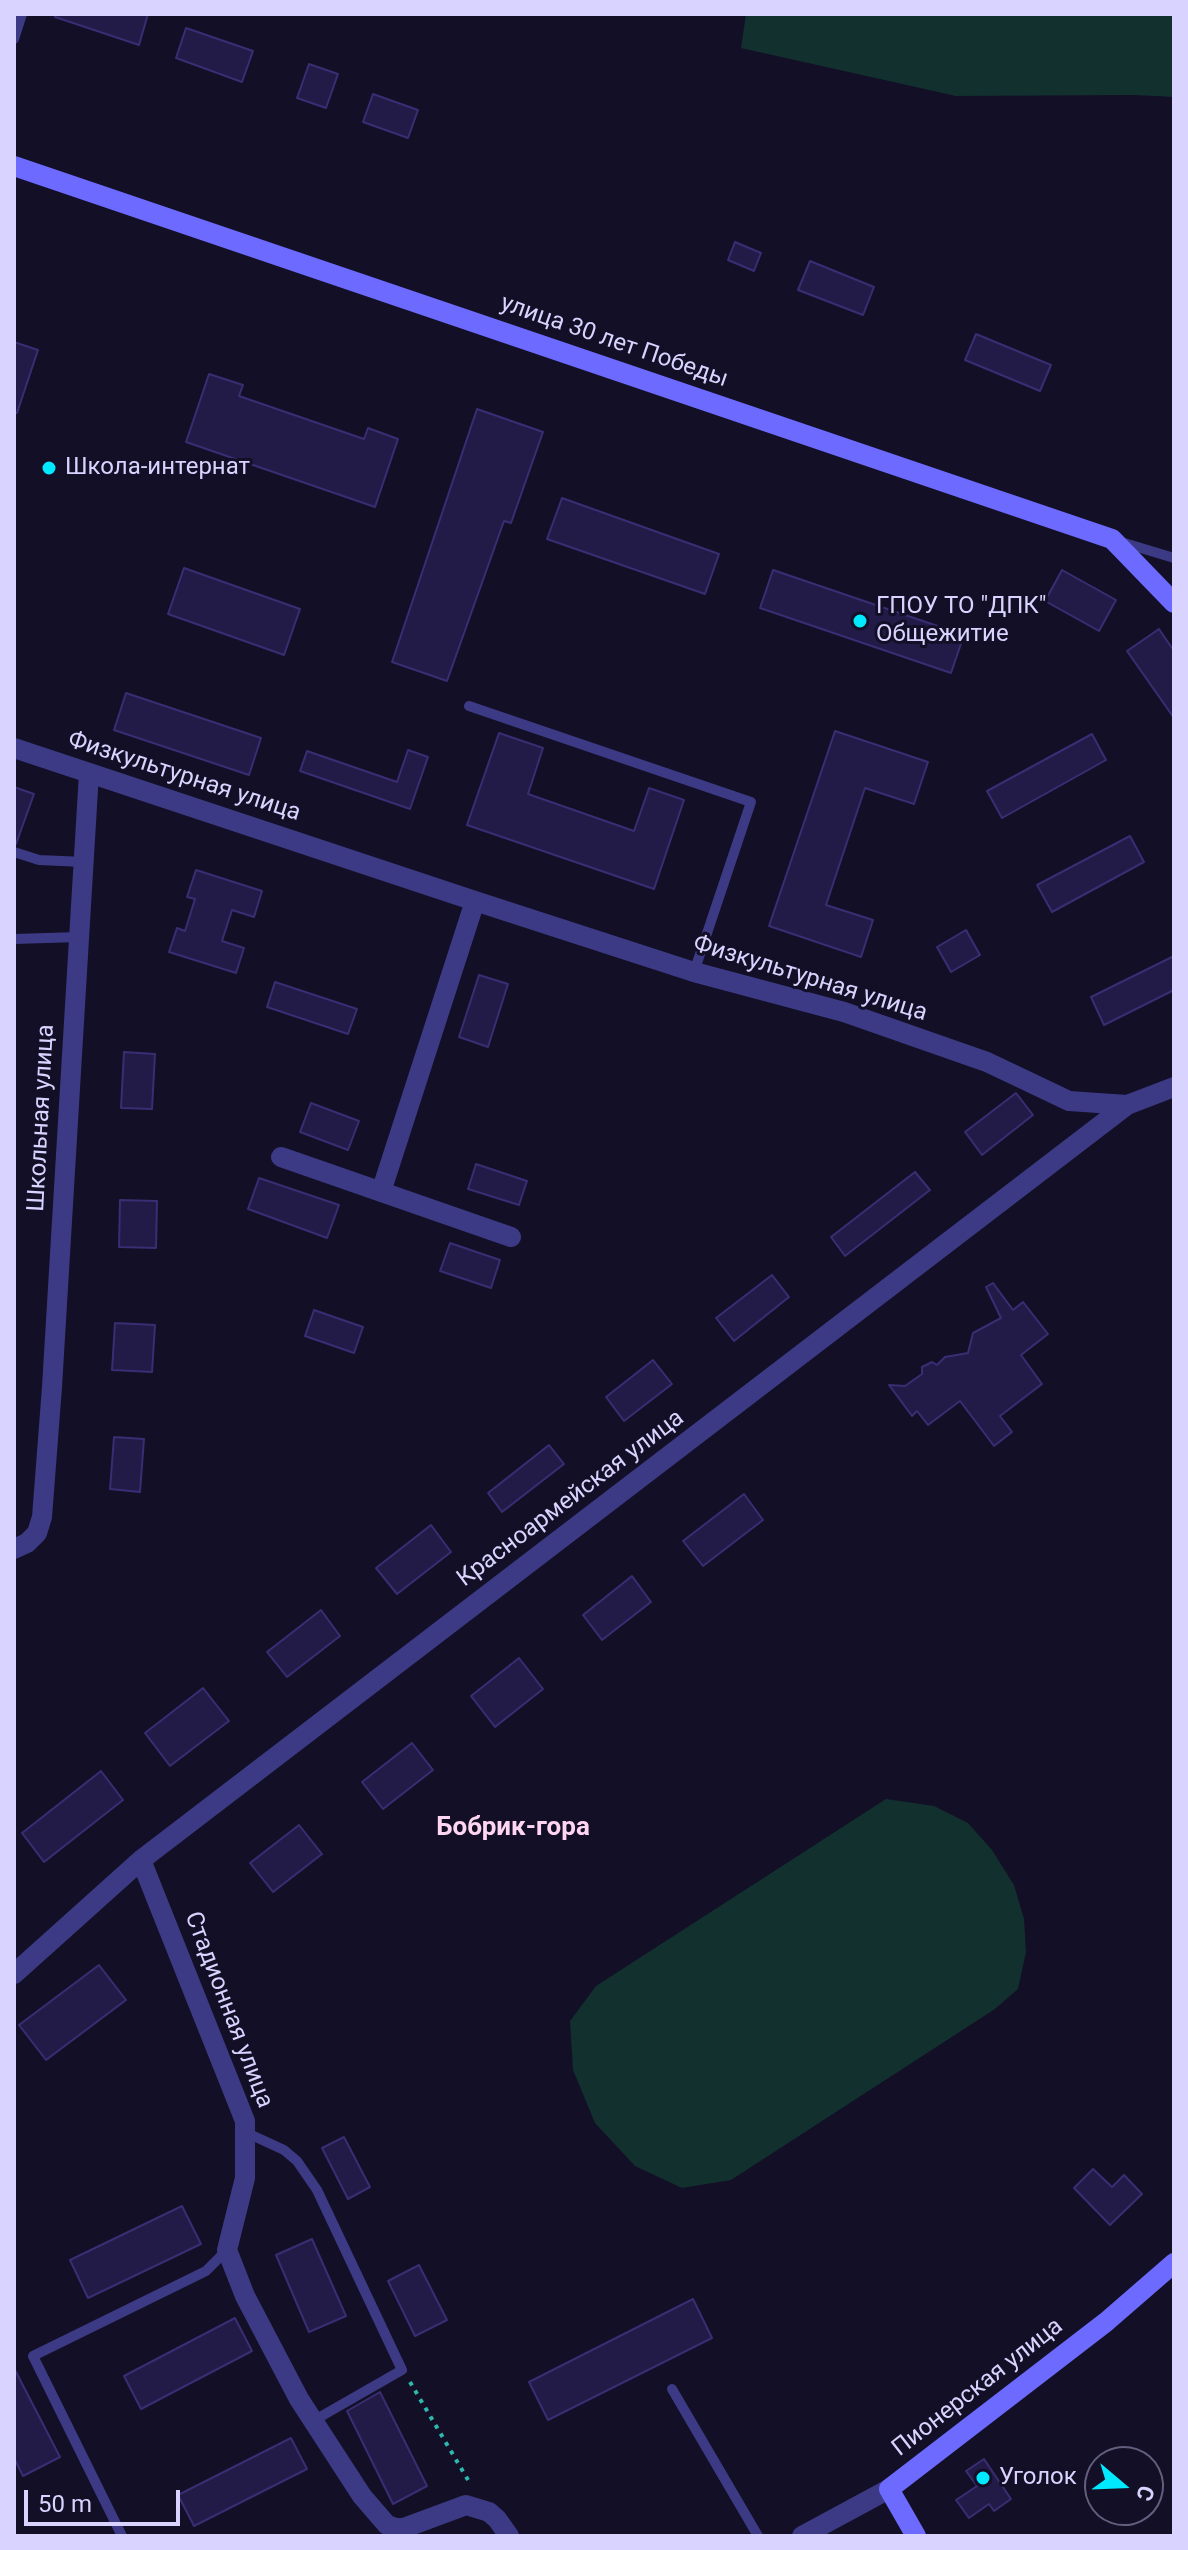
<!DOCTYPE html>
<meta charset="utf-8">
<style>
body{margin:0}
#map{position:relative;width:1188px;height:2550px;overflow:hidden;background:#130f26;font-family:Roboto,sans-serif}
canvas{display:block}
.frame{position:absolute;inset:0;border:16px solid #d8d4ff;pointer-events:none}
.north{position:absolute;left:1084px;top:2446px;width:80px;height:80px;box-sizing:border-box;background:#130f26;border:2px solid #625e7d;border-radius:50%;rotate:109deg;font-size:22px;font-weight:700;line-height:32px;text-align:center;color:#d8d4ff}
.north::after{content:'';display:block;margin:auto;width:28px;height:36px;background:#00e9ff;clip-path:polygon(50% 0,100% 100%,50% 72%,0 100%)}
.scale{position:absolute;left:24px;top:2490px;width:156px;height:36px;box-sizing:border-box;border:4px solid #d8d4ff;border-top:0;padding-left:10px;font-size:24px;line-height:28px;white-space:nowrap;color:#d8d4ff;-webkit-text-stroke:6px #130f26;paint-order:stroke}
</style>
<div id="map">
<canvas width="1188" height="2550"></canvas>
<div class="frame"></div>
<div class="north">С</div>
<div class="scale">50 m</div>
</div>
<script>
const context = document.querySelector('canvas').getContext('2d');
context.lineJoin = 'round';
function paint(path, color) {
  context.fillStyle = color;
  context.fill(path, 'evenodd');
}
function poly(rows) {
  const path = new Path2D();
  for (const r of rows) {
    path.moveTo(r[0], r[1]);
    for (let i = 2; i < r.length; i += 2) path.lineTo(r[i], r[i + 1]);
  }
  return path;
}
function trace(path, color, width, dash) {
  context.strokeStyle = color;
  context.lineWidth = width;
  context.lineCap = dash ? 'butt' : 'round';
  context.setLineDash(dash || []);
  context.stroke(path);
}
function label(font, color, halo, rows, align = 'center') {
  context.font = font + ' Roboto,sans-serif';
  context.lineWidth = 6;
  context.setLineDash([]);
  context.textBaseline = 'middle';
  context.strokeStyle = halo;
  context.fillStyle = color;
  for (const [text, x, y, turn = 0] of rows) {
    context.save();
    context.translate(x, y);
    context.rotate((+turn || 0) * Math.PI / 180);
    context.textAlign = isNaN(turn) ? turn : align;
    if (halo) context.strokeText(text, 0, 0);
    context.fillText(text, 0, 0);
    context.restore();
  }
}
const green = poly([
 [746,14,1174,14,1174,97,1134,95,956,96,741,48],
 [886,1799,934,1806,968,1823,992,1850,1014,1885,1024,1919,1026,1952,1018,1989,995,2009,731,2180,682,2188,635,2166,595,2123,573,2070,570,2021,596,1986]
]);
const building = poly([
 [56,14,148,14,139,45,55,17,56,14],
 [186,28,253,51,242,82,176,58,186,28],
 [309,64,338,74,326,108,297,98,309,64],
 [373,94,418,110,408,138,363,122,373,94],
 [735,242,761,253,754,271,728,260,735,242],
 [810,261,874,287,863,315,798,290,810,261],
 [976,334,1051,365,1040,391,965,360,976,334],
 [14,342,38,350,17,413,14,413,14,342],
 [209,374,243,385,239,396,364,439,368,428,398,439,375,507,186,442,209,374],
 [477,409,543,432,511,523,504,521,447,681,392,662,477,409],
 [562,498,719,554,705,594,547,539,562,498],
 [184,568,300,609,284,655,168,614,184,568],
 [773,570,964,635,951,673,760,608,773,570],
 [1062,570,1116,600,1099,631,1045,601,1062,570],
 [1159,629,1174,651,1174,718,1127,651,1159,629],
 [126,693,261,738,249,775,114,730,126,693],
 [835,731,928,762,914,804,865,788,826,905,873,920,861,957,769,926,835,731],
 [499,733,543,748,528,794,634,831,649,788,684,800,654,889,467,825,499,733],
 [1092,734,1106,760,1002,818,987,791,1092,734],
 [408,750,428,757,410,809,300,771,307,751,397,782,408,750],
 [14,787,34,794,16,844,14,843,14,787],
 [1130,836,1144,862,1052,912,1037,885,1130,836],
 [196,870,262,891,254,917,232,910,222,941,244,948,236,973,169,952,177,928,185,931,195,899,187,897,196,870],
 [966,930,980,955,951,972,937,947,966,930],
 [1174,956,1174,990,1104,1025,1091,997,1174,956],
 [479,975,508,984,488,1047,459,1037,479,975],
 [275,982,357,1009,348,1034,267,1007,275,982],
 [124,1052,155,1054,152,1109,121,1108,124,1052],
 [1016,1093,1033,1115,982,1155,965,1132,1016,1093],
 [311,1103,359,1121,348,1150,300,1132,311,1103],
 [476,1164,527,1181,519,1205,468,1189,476,1164],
 [915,1172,930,1190,845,1256,831,1237,915,1172],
 [259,1178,339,1205,327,1238,248,1209,259,1178],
 [120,1200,157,1201,156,1248,119,1247,120,1200],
 [450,1243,500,1260,491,1288,440,1271,450,1243],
 [772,1275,789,1297,734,1341,716,1318,772,1275],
 [993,1283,1013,1310,1023,1302,1048,1334,1021,1355,1042,1384,1000,1416,1012,1432,994,1446,960,1401,928,1425,917,1411,912,1416,889,1385,905,1386,922,1374,922,1367,932,1362,937,1365,945,1357,968,1353,973,1333,1001,1318,986,1287,993,1283],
 [314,1310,363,1327,354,1353,305,1336,314,1310],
 [115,1323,155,1325,152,1372,112,1370,115,1323],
 [653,1360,672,1384,624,1421,606,1397,653,1360],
 [114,1437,144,1439,140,1492,110,1489,114,1437],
 [549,1445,564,1464,502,1512,488,1493,549,1445],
 [744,1494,763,1520,703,1566,683,1541,744,1494],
 [431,1525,451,1552,397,1594,376,1568,431,1525],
 [632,1576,651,1602,602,1640,583,1615,632,1576],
 [321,1610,340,1636,287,1677,267,1652,321,1610],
 [519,1658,543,1689,495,1727,471,1696,519,1658],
 [203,1688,229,1721,170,1766,145,1733,203,1688],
 [412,1743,433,1770,383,1809,362,1782,412,1743],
 [101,1771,123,1800,44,1862,22,1833,101,1771],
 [299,1825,322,1854,273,1892,250,1863,299,1825],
 [99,1965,126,2000,46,2060,19,2025,99,1965],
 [344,2137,370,2187,348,2199,322,2148,344,2137],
 [1093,2169,1112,2187,1124,2175,1142,2194,1110,2225,1074,2188,1093,2169],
 [182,2206,201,2244,88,2298,70,2260,182,2206],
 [312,2239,346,2316,309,2332,276,2255,312,2239],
 [419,2265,447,2320,415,2336,388,2281,419,2265],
 [693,2299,712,2338,548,2420,529,2382,693,2299],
 [235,2318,252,2351,141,2409,124,2376,235,2318],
 [14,2368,60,2457,23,2476,14,2458,14,2368],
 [380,2392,427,2486,393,2504,347,2411,380,2392],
 [291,2438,307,2469,194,2526,178,2495,291,2438],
 [984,2459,1011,2499,994,2511,989,2504,969,2518,956,2500,977,2486,966,2471,984,2459]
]);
const path = poly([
 [410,2382,471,2485]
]);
const service = poly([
 [14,39,22,14],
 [1121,542,1174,558],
 [469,706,751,802,694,972],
 [14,852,39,860,84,862],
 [14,939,79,937],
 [245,2132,284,2150,297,2161,317,2190,402,2370,313,2421],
 [672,2389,758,2536],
 [122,2536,33,2356,206,2271,227,2250]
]);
const minor = poly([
 [14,748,475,901,694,972,844,1012,987,1062,1069,1101,1127,1105],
 [281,1157,511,1237],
 [381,1192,475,901],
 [14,1549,27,1543,37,1533,42,1517,52,1387,89,773],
 [141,1860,245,2121,245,2178,227,2250,245,2296,299,2399,362,2496,387,2525,396,2528,404,2528,466,2505,489,2512,497,2519,509,2536],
 [14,1974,141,1860,1127,1105,1174,1087]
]);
const tertiary = poly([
 [802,2536,889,2489]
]);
const secondary = poly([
 [14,166,1112,539,1174,603],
 [916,2536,889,2489,1106,2322,1174,2263]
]);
const markers = [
 [49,468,8,"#00e9ff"],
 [860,621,8,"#00e9ff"],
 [983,2478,8,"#00e9ff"]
];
const streetNames = [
 ["улица 30 лет Победы",614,342,19],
 ["Физкультурная улица",184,777,18],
 ["Физкультурная улица",810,979,17],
 ["Школьная улица",42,1118,-87],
 ["Красноармейская улица",571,1499,-37],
 ["Стадионная улица",228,2010,69],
 ["Пионерская улица",978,2388,-38]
];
const poiNames = [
 ["Школа-интернат",65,468],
 ["ГПОУ ТО \"ДПК\"",876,607],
 ["Общежитие",876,635],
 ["Уголок",999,2478]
];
const neighbourhoodNames = [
 ["Бобрик-гора",513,1828]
];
paint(green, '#12302e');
paint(building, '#231b47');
trace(building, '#3a2d73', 2);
trace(path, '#2fb8ad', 4, [4, 6]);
trace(service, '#3c3a85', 10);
trace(minor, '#3c3a85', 20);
trace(tertiary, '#3c3a85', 20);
trace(secondary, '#6d6bff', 20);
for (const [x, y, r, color] of markers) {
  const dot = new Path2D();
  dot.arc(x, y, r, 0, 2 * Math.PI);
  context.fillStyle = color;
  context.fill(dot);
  trace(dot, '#130f26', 3);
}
label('24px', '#d8d4ff', '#130f26', streetNames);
label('24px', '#d8d4ff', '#130f26', poiNames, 'left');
label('bold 26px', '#ffd6f1', '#130f26', neighbourhoodNames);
</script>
